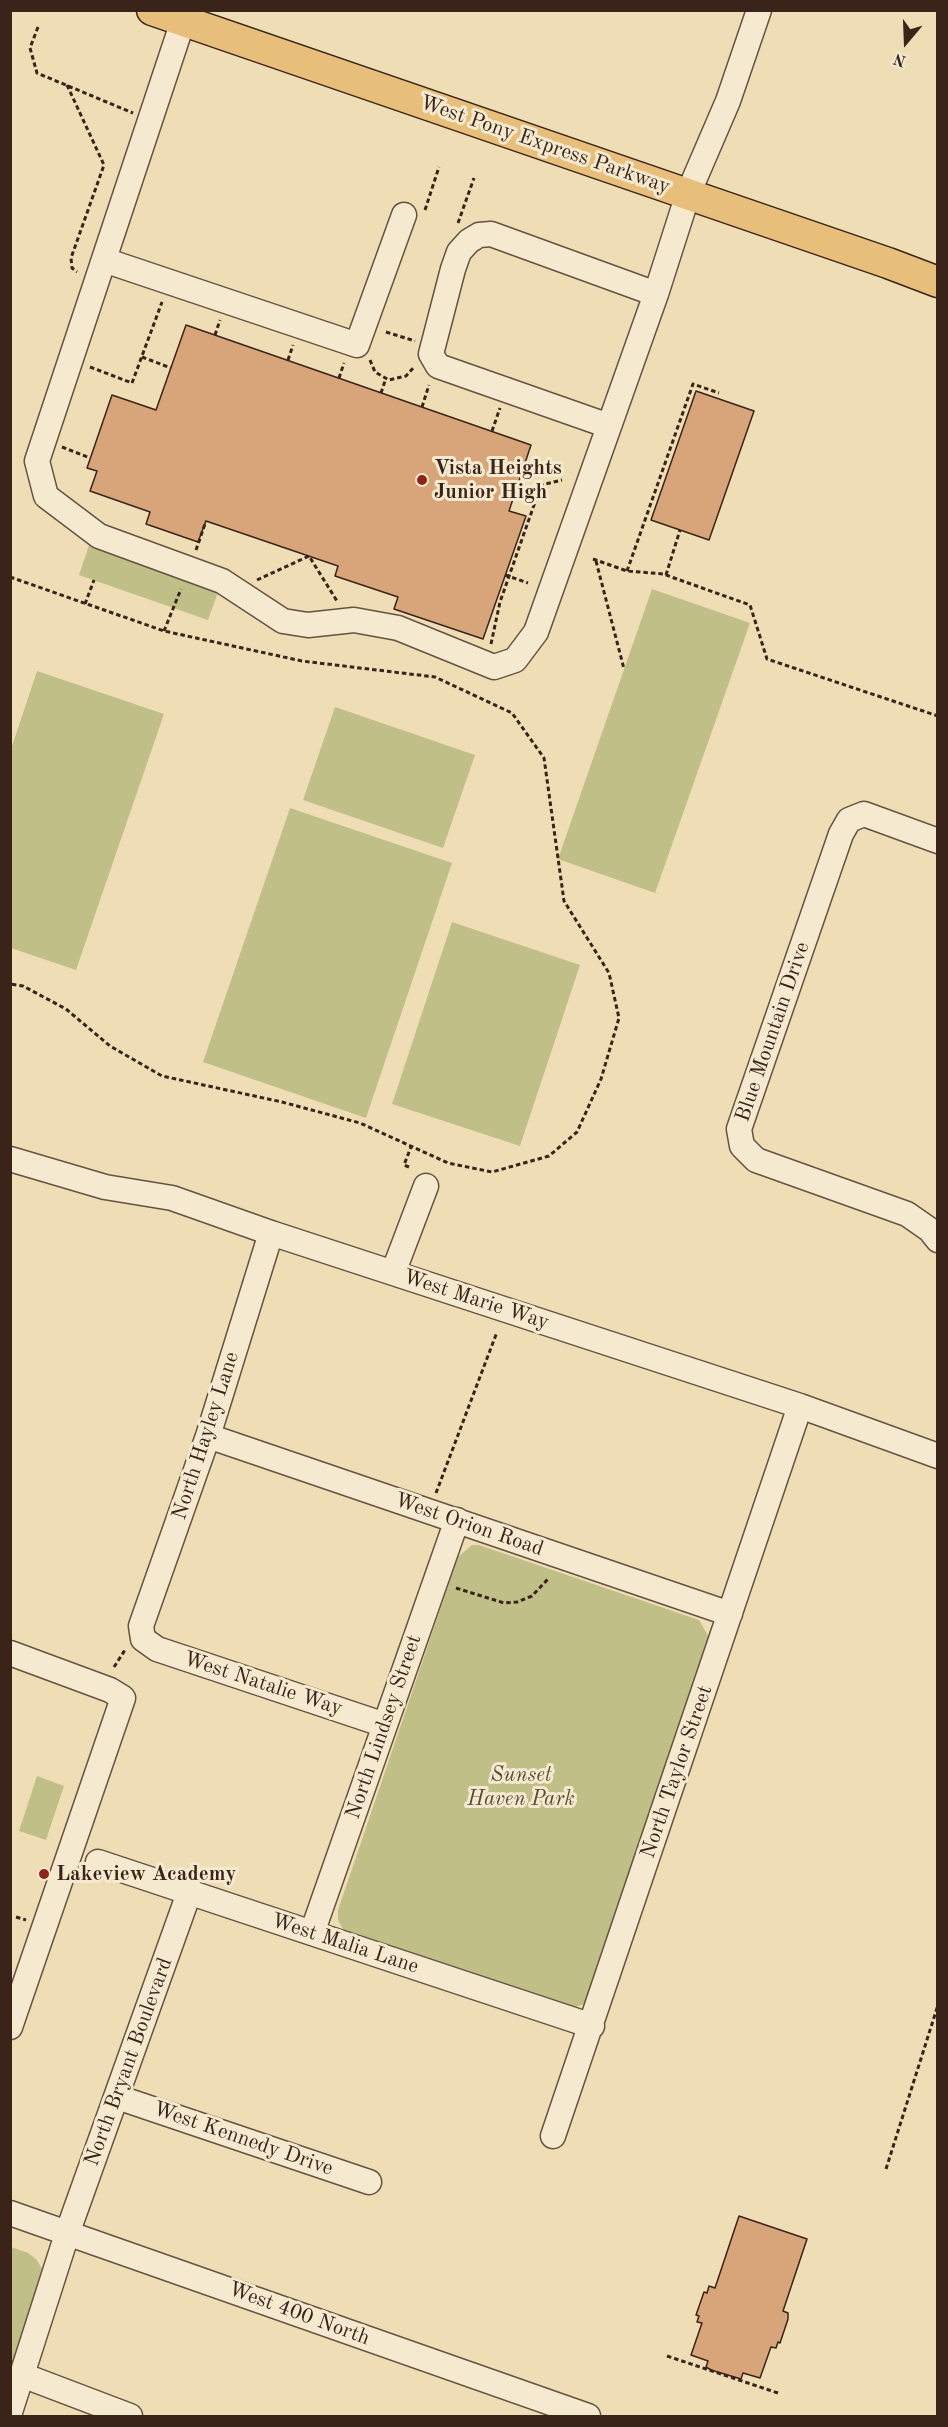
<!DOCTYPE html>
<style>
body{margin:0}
#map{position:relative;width:948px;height:2427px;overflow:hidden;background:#efdeb5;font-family:"Old Standard TT",serif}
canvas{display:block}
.frame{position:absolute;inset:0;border:12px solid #3a241a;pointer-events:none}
.north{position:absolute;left:876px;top:12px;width:60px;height:60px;-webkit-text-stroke:4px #f5eacf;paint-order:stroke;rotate:199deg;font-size:16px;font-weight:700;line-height:24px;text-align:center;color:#3a241a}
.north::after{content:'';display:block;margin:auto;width:21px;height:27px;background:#3a241a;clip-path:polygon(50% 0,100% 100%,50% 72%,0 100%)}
</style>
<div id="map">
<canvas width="948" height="2427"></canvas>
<div class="frame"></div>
<div class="north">N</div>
</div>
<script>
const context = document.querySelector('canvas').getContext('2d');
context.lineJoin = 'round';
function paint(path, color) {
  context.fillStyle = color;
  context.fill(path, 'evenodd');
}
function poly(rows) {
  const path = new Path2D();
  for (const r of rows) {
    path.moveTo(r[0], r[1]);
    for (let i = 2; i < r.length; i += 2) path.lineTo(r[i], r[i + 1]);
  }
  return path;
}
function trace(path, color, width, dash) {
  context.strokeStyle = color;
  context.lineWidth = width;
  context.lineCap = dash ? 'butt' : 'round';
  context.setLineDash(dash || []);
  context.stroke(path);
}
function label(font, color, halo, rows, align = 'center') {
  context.font = font + ' "Old Standard TT",serif';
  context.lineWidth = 6;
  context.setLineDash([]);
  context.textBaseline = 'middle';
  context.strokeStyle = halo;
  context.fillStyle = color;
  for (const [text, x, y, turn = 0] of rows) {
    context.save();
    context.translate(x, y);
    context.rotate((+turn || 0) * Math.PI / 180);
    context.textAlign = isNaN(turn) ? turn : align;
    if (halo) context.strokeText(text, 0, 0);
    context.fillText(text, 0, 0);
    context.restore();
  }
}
const green = poly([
 [92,536,222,581,208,620,79,575],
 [652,589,750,623,655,893,558,859],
 [37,671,164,714,76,970,11,948,11,749],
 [335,707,475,755,443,848,303,800],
 [290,808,452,863,366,1118,203,1062],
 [452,922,580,965,520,1146,392,1104],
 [472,1545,479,1545,699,1620,710,1639,588,2003,569,2009,344,1931,338,1920,338,1910,458,1557],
 [37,1776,64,1786,46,1840,19,1831],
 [11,2247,28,2253,36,2259,43,2270,44,2282,11,2385]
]);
const building = poly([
 [186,325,531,445,509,511,526,516,483,639,394,609,398,597,335,576,338,566,206,521,198,542,146,524,150,512,90,491,97,471,87,468,112,395,156,410,186,325],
 [696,391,754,411,709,540,651,520,696,391],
 [739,2216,807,2239,783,2311,788,2313,788,2319,780,2343,778,2342,776,2348,771,2347,760,2378,743,2373,741,2379,711,2370,706,2367,708,2361,691,2355,702,2323,697,2322,699,2316,696,2315,704,2292,707,2293,709,2286,715,2288,739,2216]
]);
const path = poly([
 [38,27,30,48,37,73,133,113],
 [67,85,104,165,71,258,72,268,77,272],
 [425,210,439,167],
 [458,223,474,178],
 [386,332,415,341],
 [215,335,220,320],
 [142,357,171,368],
 [288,360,293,345],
 [370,360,375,372,389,380,406,376,415,366],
 [90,367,132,383,162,302],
 [339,378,344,363],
 [381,393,386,378],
 [422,407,429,385],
 [492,431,500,408],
 [62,447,90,458],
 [196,550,206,521],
 [593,559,627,571,663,574,750,605,767,659,938,716],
 [596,561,624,669],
 [627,571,693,384,719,393],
 [505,575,528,583],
 [666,575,680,530],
 [10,577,164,631,302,661,435,677,512,713,544,758,564,901,609,973,619,1018,601,1079,577,1132,549,1156,492,1172,448,1163,360,1123,282,1102,162,1076,110,1046,66,1009,23,986,10,984],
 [257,580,309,556,337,601],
 [85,604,94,580],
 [164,631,181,589],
 [491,644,500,602,541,485,562,480],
 [409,1167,404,1165,411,1147],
 [436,1493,497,1332],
 [456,1588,504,1603,517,1602,532,1596,548,1579],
 [114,1667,125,1650],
 [16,1917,26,1920],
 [886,2169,938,2005],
 [667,2356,778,2393]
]);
const minor = poly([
 [183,21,37,461,46,496,99,536,222,581,283,621,308,625,354,620,398,628,494,667,515,660,536,632,656,294,688,194,728,101,759,10],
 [104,260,357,345,404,215],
 [609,426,438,366,431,354,453,269,459,252,469,241,479,235,491,234,656,294],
 [938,841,864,814,849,820,841,834,739,1129,742,1146,756,1160,907,1214,930,1230,938,1240],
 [10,1159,105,1187,172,1198,271,1233,800,1406,938,1456],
 [271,1233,208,1436,141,1626,143,1639,157,1649,385,1725],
 [393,1273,426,1186],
 [208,1436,730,1614],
 [10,1653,110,1690,123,1698,10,2027],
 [98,1862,592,2026],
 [312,1933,457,1520],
 [117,2097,369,2182],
 [553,2136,800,1406],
 [10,2213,588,2416],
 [22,2375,130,2416],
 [10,2412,68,2231,189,1893]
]);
const major = poly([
 [152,10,888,263,938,282]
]);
const markers = [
 [422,480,6,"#8f2418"],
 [44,1874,6,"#8f2418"]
];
const streetNames = [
 ["West Pony Express Parkway",545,145,19],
 ["Blue Mountain Drive",773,1032,-71],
 ["West Marie Way",476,1300,18],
 ["North Hayley Lane",206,1436,-72],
 ["West Orion Road",469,1525,19],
 ["West Natalie Way",263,1684,18],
 ["North Lindsey Street",384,1727,-71],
 ["North Taylor Street",677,1772,-71],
 ["West Malia Lane",345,1944,18],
 ["North Bryant Boulevard",129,2062,-70],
 ["West Kennedy Drive",243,2139,19],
 ["West 400 North",299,2314,20]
];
const poiNames = [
 ["Vista Heights",434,468],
 ["Junior High",434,492],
 ["Lakeview Academy",56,1874]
];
const parkNames = [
 ["Sunset",521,1775],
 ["Haven Park",521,1799]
];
paint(green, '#c0bf88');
paint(building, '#d8a57a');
trace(building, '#3a241a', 1.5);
trace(minor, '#675241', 27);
trace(major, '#3a241a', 33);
trace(path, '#3a241a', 3, [4.5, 3]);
trace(minor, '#f5eacf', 24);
trace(major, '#e8bf7a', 30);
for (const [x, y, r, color] of markers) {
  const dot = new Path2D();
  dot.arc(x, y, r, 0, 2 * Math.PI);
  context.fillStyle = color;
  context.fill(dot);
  trace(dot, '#f5eacf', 2);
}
label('21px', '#3a241a', '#f5eacf', streetNames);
label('bold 21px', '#3a241a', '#f5eacf', poiNames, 'left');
label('italic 21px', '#5c4b36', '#f5eacf', parkNames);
</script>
